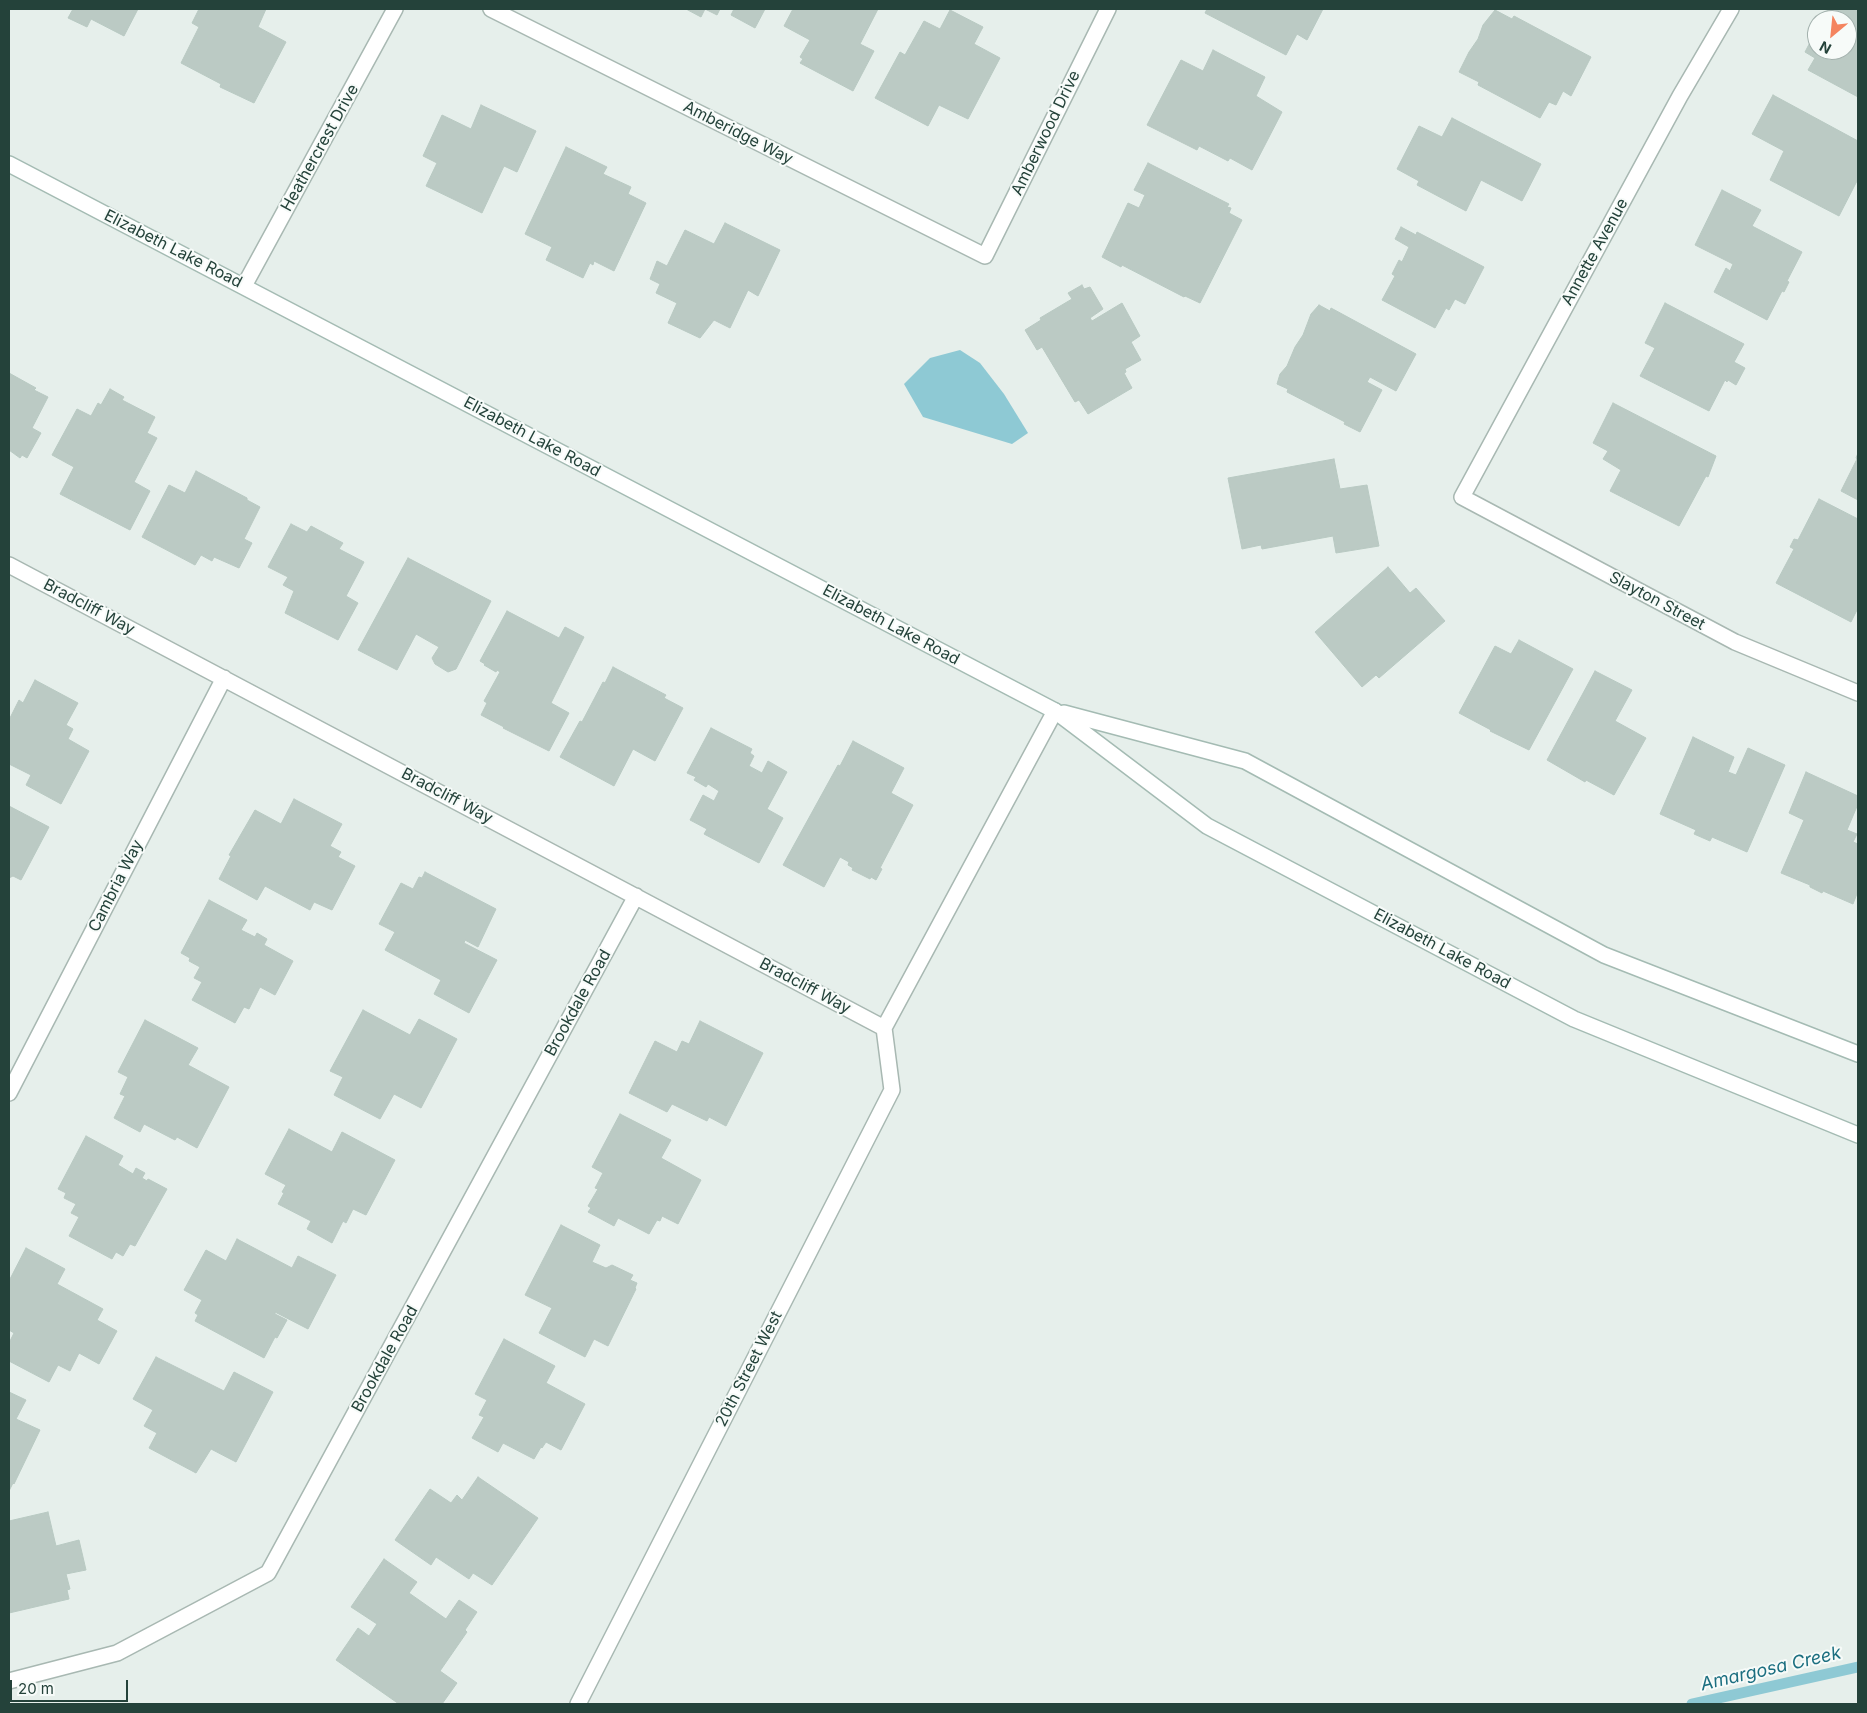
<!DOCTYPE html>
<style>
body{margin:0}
#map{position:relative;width:1867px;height:1713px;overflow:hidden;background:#e6efeb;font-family:Inter,sans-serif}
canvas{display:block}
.frame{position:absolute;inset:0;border:10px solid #24423a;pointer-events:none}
.north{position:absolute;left:1807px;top:10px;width:50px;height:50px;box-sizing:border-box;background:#f7fbf9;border:1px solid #a3b1ad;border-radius:50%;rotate:208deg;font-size:14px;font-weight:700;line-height:20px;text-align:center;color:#24423a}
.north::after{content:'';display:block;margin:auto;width:18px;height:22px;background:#f4845f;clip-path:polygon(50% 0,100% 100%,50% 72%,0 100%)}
.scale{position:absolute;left:10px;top:1680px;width:118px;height:22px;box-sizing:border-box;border:2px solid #24423a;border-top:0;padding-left:6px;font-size:15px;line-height:18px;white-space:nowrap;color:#24423a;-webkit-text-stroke:4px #f7fbf9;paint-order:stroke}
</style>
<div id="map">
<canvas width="1867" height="1713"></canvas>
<div class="frame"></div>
<div class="north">N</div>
<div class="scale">20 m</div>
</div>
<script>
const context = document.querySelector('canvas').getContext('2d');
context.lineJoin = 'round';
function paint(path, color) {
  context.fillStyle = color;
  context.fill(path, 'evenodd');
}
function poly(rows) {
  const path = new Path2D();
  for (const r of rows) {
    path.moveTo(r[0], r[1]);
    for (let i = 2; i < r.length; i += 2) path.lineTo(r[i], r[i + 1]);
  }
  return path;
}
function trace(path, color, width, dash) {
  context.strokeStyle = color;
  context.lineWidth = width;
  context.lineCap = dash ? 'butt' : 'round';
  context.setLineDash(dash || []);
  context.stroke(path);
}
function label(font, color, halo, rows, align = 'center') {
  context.font = font + ' Inter,sans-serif';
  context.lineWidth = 4;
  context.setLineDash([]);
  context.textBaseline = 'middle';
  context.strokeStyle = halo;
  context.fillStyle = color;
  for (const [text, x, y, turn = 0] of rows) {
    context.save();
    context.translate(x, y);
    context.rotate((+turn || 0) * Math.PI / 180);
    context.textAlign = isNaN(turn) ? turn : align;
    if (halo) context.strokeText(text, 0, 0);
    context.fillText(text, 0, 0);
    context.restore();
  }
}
const water = poly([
 [960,350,980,363,1004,394,1028,433,1012,444,923,417,904,384,930,358]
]);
const stream = poly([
 [1692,1704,1858,1667]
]);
const building = poly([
 [73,9,138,9,124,36,91,19,87,27,68,18,73,9],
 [199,9,266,9,258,27,286,42,254,103,220,87,221,84,181,63,199,27,192,23,199,9],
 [686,9,720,9,717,15,705,9,701,17,686,9],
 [734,9,765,9,755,28,731,15,734,9],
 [793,9,878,9,860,44,874,51,853,91,800,63,803,59,800,57,810,40,784,26,793,9],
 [1207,9,1323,9,1307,40,1297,34,1286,55,1205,13,1207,9],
 [1828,9,1858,9,1858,97,1808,70,1815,58,1805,52,1817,29,1817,50,1847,50,1847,20,1822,20,1828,9],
 [950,10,983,27,974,44,1000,58,968,119,939,105,928,126,875,98,900,52,905,55,924,21,940,29,950,10],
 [1495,10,1512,19,1514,16,1591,57,1571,96,1563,91,1556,105,1549,102,1540,118,1478,85,1479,82,1459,72,1469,52,1478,39,1483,25,1495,10],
 [1213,50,1265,77,1256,96,1282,112,1252,170,1230,158,1228,161,1199,146,1197,150,1147,125,1181,60,1203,71,1213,50],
 [1773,95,1858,141,1858,179,1839,216,1770,180,1784,151,1752,134,1773,95],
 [481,105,536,131,517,172,504,166,482,213,426,186,437,163,423,156,442,115,471,129,481,105],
 [1452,118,1541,164,1522,201,1481,180,1466,211,1417,185,1419,181,1397,169,1419,126,1442,137,1452,118],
 [566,147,607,167,603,174,631,187,628,194,646,203,614,271,594,261,593,265,590,263,583,278,546,260,552,247,525,234,566,147],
 [1148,163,1229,204,1227,207,1231,208,1229,213,1242,220,1200,303,1185,296,1184,297,1122,265,1121,267,1102,257,1128,203,1139,208,1145,195,1134,190,1148,163],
 [1722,190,1761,210,1752,226,1802,252,1787,281,1789,282,1784,292,1782,291,1767,320,1714,292,1726,268,1730,271,1733,264,1695,245,1722,190],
 [725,223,780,250,758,296,748,290,730,328,714,320,700,338,668,323,677,303,656,293,660,284,650,279,657,261,667,266,685,230,714,244,725,223],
 [1401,227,1416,235,1417,232,1484,267,1465,304,1455,299,1449,310,1446,308,1435,328,1382,300,1395,276,1392,274,1399,260,1402,262,1409,247,1395,239,1401,227],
 [1082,285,1084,289,1090,287,1103,309,1090,318,1092,321,1122,303,1140,336,1131,342,1141,360,1125,369,1126,372,1124,373,1132,388,1088,414,1079,400,1075,402,1042,347,1037,350,1025,330,1041,320,1040,318,1072,299,1068,293,1082,285],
 [1665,303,1744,344,1734,362,1745,368,1736,385,1728,380,1727,382,1725,380,1709,411,1640,376,1655,348,1645,343,1665,303],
 [1319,305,1330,311,1331,308,1416,354,1396,391,1370,377,1367,382,1382,390,1360,432,1344,424,1345,422,1287,392,1288,389,1277,384,1280,374,1287,366,1295,347,1303,335,1311,314,1319,305],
 [9,373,36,388,34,390,48,397,32,428,41,433,27,458,22,455,20,458,9,450,9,373],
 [110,389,124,397,122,400,155,417,147,433,157,438,134,482,150,491,130,530,60,494,74,467,52,455,77,409,91,416,98,403,101,405,110,389],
 [1613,403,1716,456,1708,477,1706,476,1679,526,1610,491,1621,470,1603,459,1608,451,1593,443,1613,403],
 [1858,453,1858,500,1841,491,1857,459,1856,458,1858,453],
 [1334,459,1340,489,1367,485,1379,546,1336,553,1333,536,1262,549,1261,545,1242,549,1228,478,1334,459],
 [196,471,247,498,247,500,260,507,244,539,252,543,239,568,214,557,212,561,201,555,195,565,142,537,169,485,185,493,196,471],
 [1819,499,1858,519,1858,569,1856,572,1858,573,1858,608,1851,622,1776,583,1794,549,1790,547,1794,539,1798,540,1819,499],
 [291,524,307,532,311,526,343,543,339,549,364,562,346,596,358,603,338,640,285,613,294,591,283,585,288,577,268,567,291,524],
 [408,558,491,601,456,669,448,672,435,664,432,658,439,647,416,634,397,670,358,650,408,558],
 [1388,567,1410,593,1416,588,1445,621,1379,678,1376,675,1362,687,1315,632,1388,567],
 [507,611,559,638,565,627,584,637,551,703,569,713,549,751,503,728,504,727,481,715,487,703,484,701,500,672,497,670,496,672,484,665,485,664,480,661,507,611],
 [1519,640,1573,669,1529,750,1490,731,1491,730,1459,713,1495,646,1511,654,1519,640],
 [613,667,666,695,664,698,683,708,655,761,633,749,614,786,560,757,580,721,582,722,603,682,605,683,613,667],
 [1595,671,1632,690,1615,721,1646,738,1614,795,1586,780,1585,782,1547,760,1595,671],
 [35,680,78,703,66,725,73,729,68,739,89,751,61,804,26,785,31,775,9,764,9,720,19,700,23,703,35,680],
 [711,728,752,749,750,753,754,756,749,766,762,773,768,761,787,772,767,809,783,818,759,863,704,834,707,829,690,820,703,795,714,801,719,791,708,784,706,787,694,780,696,777,687,773,711,728],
 [1693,737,1734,757,1728,772,1736,775,1748,748,1785,765,1747,852,1712,837,1710,841,1694,834,1696,830,1660,814,1693,737],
 [853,741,904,768,891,793,913,805,880,868,882,869,876,880,871,877,870,879,852,870,853,868,848,865,849,862,840,857,824,887,783,865,838,765,840,766,853,741],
 [1806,772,1858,796,1858,804,1847,830,1857,834,1853,842,1858,844,1858,891,1853,904,1823,891,1822,893,1810,887,1810,885,1781,873,1804,820,1789,813,1806,772],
 [294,799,342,824,330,846,341,852,338,857,355,866,332,910,314,902,310,910,265,886,257,900,219,879,231,856,229,855,255,810,281,824,294,799],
 [9,806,49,827,21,880,13,876,9,878,9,806],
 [425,872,496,909,478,947,465,940,464,943,497,960,469,1013,434,994,441,980,385,950,395,932,379,924,401,883,413,889,419,877,422,878,425,872],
 [209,900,247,920,241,930,255,937,257,933,267,939,264,945,293,961,275,995,260,987,249,1009,244,1007,235,1023,192,1000,202,982,194,978,200,967,189,961,190,958,181,953,209,900],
 [363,1010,410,1035,419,1019,457,1039,421,1108,394,1094,380,1119,334,1095,343,1077,330,1071,363,1010],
 [145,1020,198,1048,188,1065,229,1087,197,1148,177,1137,175,1140,144,1124,140,1132,114,1118,125,1096,120,1094,128,1077,118,1072,145,1020],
 [700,1021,763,1053,726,1126,709,1117,707,1121,672,1104,667,1112,629,1093,655,1041,677,1052,682,1041,689,1044,700,1021],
 [620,1114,671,1140,661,1158,701,1180,678,1224,662,1216,660,1221,657,1220,649,1234,618,1218,614,1226,588,1212,591,1208,588,1206,598,1189,595,1188,603,1173,592,1167,620,1114],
 [289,1129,332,1152,342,1132,395,1160,366,1215,353,1209,346,1223,343,1221,332,1243,307,1229,311,1221,278,1204,284,1193,282,1192,286,1185,265,1174,289,1129],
 [86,1136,123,1156,118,1165,133,1174,136,1168,145,1173,142,1178,147,1181,148,1179,167,1189,135,1246,130,1244,123,1256,116,1252,112,1259,69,1236,79,1217,71,1213,76,1204,64,1198,66,1193,58,1189,86,1136],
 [561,1225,600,1245,592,1262,606,1268,612,1265,633,1275,630,1280,637,1283,635,1288,636,1289,608,1346,594,1339,585,1357,539,1333,552,1308,525,1295,561,1225],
 [237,1239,292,1268,298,1256,336,1275,308,1329,275,1312,275,1314,287,1320,277,1338,275,1337,264,1358,195,1321,198,1315,195,1313,202,1300,184,1290,206,1250,226,1261,237,1239],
 [26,1248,65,1269,57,1284,103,1309,97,1320,117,1331,99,1364,79,1353,70,1371,58,1365,49,1382,9,1361,9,1343,14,1333,9,1330,9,1281,26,1248],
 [504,1339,555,1366,546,1383,585,1404,561,1450,546,1442,542,1448,541,1447,534,1459,503,1443,498,1452,472,1438,484,1417,479,1415,487,1400,475,1394,504,1339],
 [156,1357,224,1391,234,1372,273,1392,236,1462,211,1449,196,1473,149,1448,157,1433,144,1426,153,1410,133,1399,156,1357],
 [9,1392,26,1400,16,1419,40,1430,14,1484,13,1483,9,1491,9,1392],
 [478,1477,538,1518,492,1585,473,1573,469,1579,436,1557,431,1565,395,1540,430,1489,451,1503,457,1495,462,1500,478,1477],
 [48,1512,56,1546,79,1540,86,1570,66,1574,70,1589,67,1590,69,1599,9,1613,9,1521,48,1512],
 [384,1559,417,1582,409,1593,446,1619,459,1600,477,1612,465,1630,467,1632,440,1671,457,1683,442,1704,399,1704,336,1660,358,1628,369,1636,377,1624,351,1607,384,1559]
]);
const minor = poly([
 [491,9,985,256,1108,9],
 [1731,9,1680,96,1462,497,1735,642,1858,693],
 [244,286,395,9],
 [9,565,884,1028],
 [884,1028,1055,711],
 [9,1093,224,678],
 [9,1681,117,1653,268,1573,636,896],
 [578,1704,892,1090,884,1028]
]);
const secondary = poly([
 [9,164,1055,711,1207,826,1574,1019,1858,1135],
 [1064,713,1245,761,1604,955,1858,1054]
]);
const streetNames = [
 ["Amberidge Way",738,133,27],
 ["Amberwood Drive",1046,133,-64],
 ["Heathercrest Drive",320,148,-61],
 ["Elizabeth Lake Road",173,249,27],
 ["Annette Avenue",1595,252,-61],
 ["Elizabeth Lake Road",532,437,28],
 ["Slayton Street",1657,601,28],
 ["Bradcliff Way",89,607,28],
 ["Elizabeth Lake Road",891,625,28],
 ["Bradcliff Way",447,796,28],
 ["Cambria Way",116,886,-63],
 ["Elizabeth Lake Road",1442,949,28],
 ["Bradcliff Way",805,986,28],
 ["Brookdale Road",578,1003,-61],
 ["Brookdale Road",385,1359,-61],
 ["20th Street West",749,1369,-63]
];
const waterNames = [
 ["Amargosa Creek",1771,1669,-13]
];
paint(water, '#8ec9d4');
trace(stream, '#8ec9d4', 11);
paint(building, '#bbcac4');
trace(building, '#b8c9c2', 1);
trace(minor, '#a8b8b2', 18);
trace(secondary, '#a4bbb3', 18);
trace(minor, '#fff', 15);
trace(secondary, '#fff', 15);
label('16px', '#24423a', '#f7fbf9', streetNames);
label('italic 18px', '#1c6f80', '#f7fbf9', waterNames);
</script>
